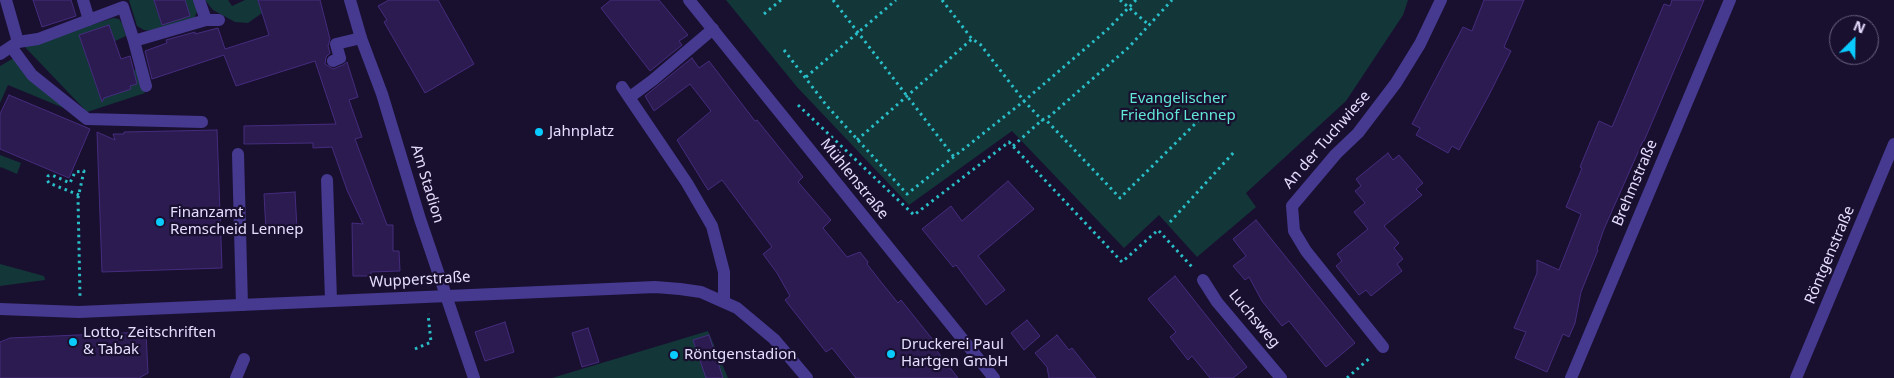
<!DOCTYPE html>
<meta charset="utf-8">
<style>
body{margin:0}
#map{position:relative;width:1894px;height:378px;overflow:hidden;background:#19102f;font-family:"Noto Sans",sans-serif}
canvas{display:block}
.north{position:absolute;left:1829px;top:15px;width:50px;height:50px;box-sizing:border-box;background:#19102f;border:1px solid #6b6282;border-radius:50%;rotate:23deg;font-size:14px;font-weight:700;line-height:20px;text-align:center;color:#e5deff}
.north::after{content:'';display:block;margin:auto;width:18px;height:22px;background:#0acbff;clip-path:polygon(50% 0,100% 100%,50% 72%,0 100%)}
</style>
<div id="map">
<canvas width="1894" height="378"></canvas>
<div class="north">N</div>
</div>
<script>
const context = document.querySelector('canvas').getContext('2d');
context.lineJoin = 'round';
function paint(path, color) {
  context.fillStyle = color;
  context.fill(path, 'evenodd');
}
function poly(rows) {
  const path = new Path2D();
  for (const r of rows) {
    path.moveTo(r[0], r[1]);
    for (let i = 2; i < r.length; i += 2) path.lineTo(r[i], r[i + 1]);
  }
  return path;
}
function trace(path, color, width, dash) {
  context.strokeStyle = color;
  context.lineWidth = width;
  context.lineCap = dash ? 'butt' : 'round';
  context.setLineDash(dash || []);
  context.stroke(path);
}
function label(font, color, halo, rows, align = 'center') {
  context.font = font + ' "Noto Sans",sans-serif';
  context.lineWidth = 4.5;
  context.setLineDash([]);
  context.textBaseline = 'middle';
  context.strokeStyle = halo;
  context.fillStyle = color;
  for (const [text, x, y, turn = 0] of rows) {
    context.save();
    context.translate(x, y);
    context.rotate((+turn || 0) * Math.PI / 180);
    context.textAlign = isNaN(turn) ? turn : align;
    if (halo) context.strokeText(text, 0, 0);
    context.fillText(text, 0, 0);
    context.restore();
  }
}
const green = poly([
 [129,0,154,0,161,23,189,14,185,0,195,0,198,9,194,19,152,31,144,30,137,26],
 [205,0,228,0,232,6,245,0,258,0,262,13,248,23,235,22,213,10],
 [726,0,1408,0,1403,15,1346,101,1246,193,1256,207,1197,257,1159,215,1124,248,1012,131,909,205,797,87],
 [113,18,119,19,122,23,126,36,115,41,109,25,79,35,101,99,126,73,137,69,145,93,87,112,24,46],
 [14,58,88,118,8,85,0,103,0,66],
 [0,155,21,163,17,174,1,167,0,168],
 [0,264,44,276,45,280,0,286],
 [708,331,728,378,552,378]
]);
const building = poly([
 [33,0,71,0,76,16,42,27,33,0],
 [154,0,185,0,190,16,162,25,154,0],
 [258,0,320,0,330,39,328,46,330,53,326,57,325,64,333,69,343,65,347,62,358,97,349,100,362,137,355,139,387,225,393,225,393,251,399,251,400,271,371,272,371,276,353,276,352,223,363,224,347,190,332,147,313,148,313,143,244,144,244,126,336,124,315,61,236,86,224,55,152,79,145,51,167,43,166,40,195,32,195,34,218,28,225,49,269,35,258,0],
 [389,0,438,0,474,64,425,93,384,22,387,20,378,6,389,0],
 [611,0,659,0,688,35,679,41,682,45,650,71,601,8,611,0],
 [1484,0,1524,0,1504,47,1511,51,1489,95,1459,150,1452,146,1448,153,1416,135,1420,128,1412,124,1463,27,1472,31,1484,0],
 [1672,0,1704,0,1644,141,1643,141,1604,229,1597,249,1598,250,1581,292,1575,323,1569,337,1563,334,1547,372,1515,358,1526,332,1514,328,1537,273,1537,260,1559,270,1581,214,1566,207,1582,168,1580,167,1599,121,1612,127,1664,4,1670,6,1672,0],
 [109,25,121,59,130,56,137,84,130,86,131,89,104,98,102,102,79,35,109,25],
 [692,58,699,68,709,61,755,121,757,120,803,177,798,182,831,220,823,228,847,257,860,252,868,262,867,264,881,282,898,303,901,300,937,345,934,347,958,378,856,378,832,348,826,352,785,300,790,296,777,273,763,254,772,247,722,180,708,190,677,140,711,111,690,84,654,111,645,96,692,58],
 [9,95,90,129,69,178,0,149,0,114,9,95],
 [217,130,222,268,102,272,97,132,115,140,113,134,124,134,124,132,217,130],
 [1388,153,1393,160,1399,155,1423,183,1416,189,1422,195,1384,226,1399,243,1394,248,1403,259,1397,264,1402,271,1371,296,1366,290,1359,295,1336,266,1342,261,1337,254,1368,229,1354,212,1365,203,1355,191,1361,186,1356,179,1388,153],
 [1008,181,1034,209,978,256,1005,290,986,305,956,265,953,267,922,229,951,206,962,221,1008,181],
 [295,192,297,229,266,231,264,194,295,192],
 [1256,220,1355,343,1326,367,1289,321,1282,326,1262,301,1249,277,1245,280,1233,266,1246,256,1233,239,1256,220],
 [1175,276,1247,367,1233,378,1210,378,1192,356,1188,360,1170,337,1176,332,1148,299,1175,276],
 [1027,320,1040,336,1024,350,1011,333,1027,320],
 [505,322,514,352,485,361,475,332,505,322],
 [588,328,599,362,582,367,572,333,588,328],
 [146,332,148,373,139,378,0,378,0,342,10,338,146,332],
 [709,335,723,378,706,378,693,340,709,335],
 [1057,335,1069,350,1072,348,1096,378,1049,378,1047,367,1035,353,1057,335]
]);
const path = poly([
 [833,0,954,157],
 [942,0,972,39,980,44,1024,101,1042,120,1047,121,1120,198,1200,119],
 [1120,0,1149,25],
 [764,14,781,0],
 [784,50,827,106,907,194,1024,101,1108,29,1136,0],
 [806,77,896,0],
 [798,105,914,215,1009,142,1122,262,1158,230,1193,268],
 [857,140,972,39],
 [1013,146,1042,120,1050,116,1129,47,1172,0],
 [79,195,49,183,47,180,48,176,52,175,70,183,75,172,84,171,78,198,80,296],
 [1170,222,1235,151],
 [415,349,431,342,428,314],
 [1347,378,1371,357]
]);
const service = poly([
 [83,0,89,20],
 [199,0,206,20],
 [134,41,146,86],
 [18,42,38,39,123,7,134,41,206,20,219,20],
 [12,48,32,75,87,119,202,122],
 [333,61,340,58,336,44,361,38],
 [622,87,687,183,712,226,724,272,724,301],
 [630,97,653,80,713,29],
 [238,154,242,305],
 [327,180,331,300],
 [236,378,244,359]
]);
const minor = poly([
 [350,0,361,38,382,94,420,219,474,378],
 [689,0,994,378],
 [0,54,18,42,6,0],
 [1203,280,1217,302,1281,378],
 [1383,347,1306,251,1294,231,1292,206,1336,154,1358,133,1396,83,1420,44,1441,0],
 [1571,378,1730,0],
 [1796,378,1894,144]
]);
const tertiary = poly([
 [0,309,79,312,655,287,680,289,701,292,737,308,774,339,807,378]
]);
const markers = [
 [539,132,5,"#0acbff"],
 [160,222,5,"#0acbff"],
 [73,342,5,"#0acbff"],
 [891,354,5,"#0acbff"],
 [674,355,5,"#0acbff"]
];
const parkNames = [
 ["Evangelischer",1178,99],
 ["Friedhof Lennep",1178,116]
];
const poiNames = [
 ["Jahnplatz",549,132],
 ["Finanzamt",170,213],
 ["Remscheid Lennep",170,230],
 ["Lotto, Zeitschriften",83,333],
 ["& Tabak",83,350],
 ["Druckerei Paul",901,345],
 ["Hartgen GmbH",901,362],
 ["Röntgenstadion",684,355]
];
const streetNames = [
 ["An der Tuchwiese",1327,140,-49],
 ["Mühlenstraße",854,179,51],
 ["Brehmstraße",1635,183,-67],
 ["Am Stadion",427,184,73],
 ["Röntgenstraße",1830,255,-67],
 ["Wupperstraße",420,280,-3],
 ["Luchsweg",1254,319,50]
];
paint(green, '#133639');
paint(building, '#2c1b51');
trace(building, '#452c7e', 1);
trace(path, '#29bfc8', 3, [2.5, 4]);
trace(service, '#463990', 12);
trace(minor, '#463990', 12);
trace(tertiary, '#463990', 12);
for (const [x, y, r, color] of markers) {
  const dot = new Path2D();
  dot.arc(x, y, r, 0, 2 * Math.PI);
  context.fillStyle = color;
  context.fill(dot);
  trace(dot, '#19102f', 2);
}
label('15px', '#61e8d5', '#19102f', parkNames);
label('15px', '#e5deff', '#19102f', poiNames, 'left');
label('15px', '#e5deff', '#19102f', streetNames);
</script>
